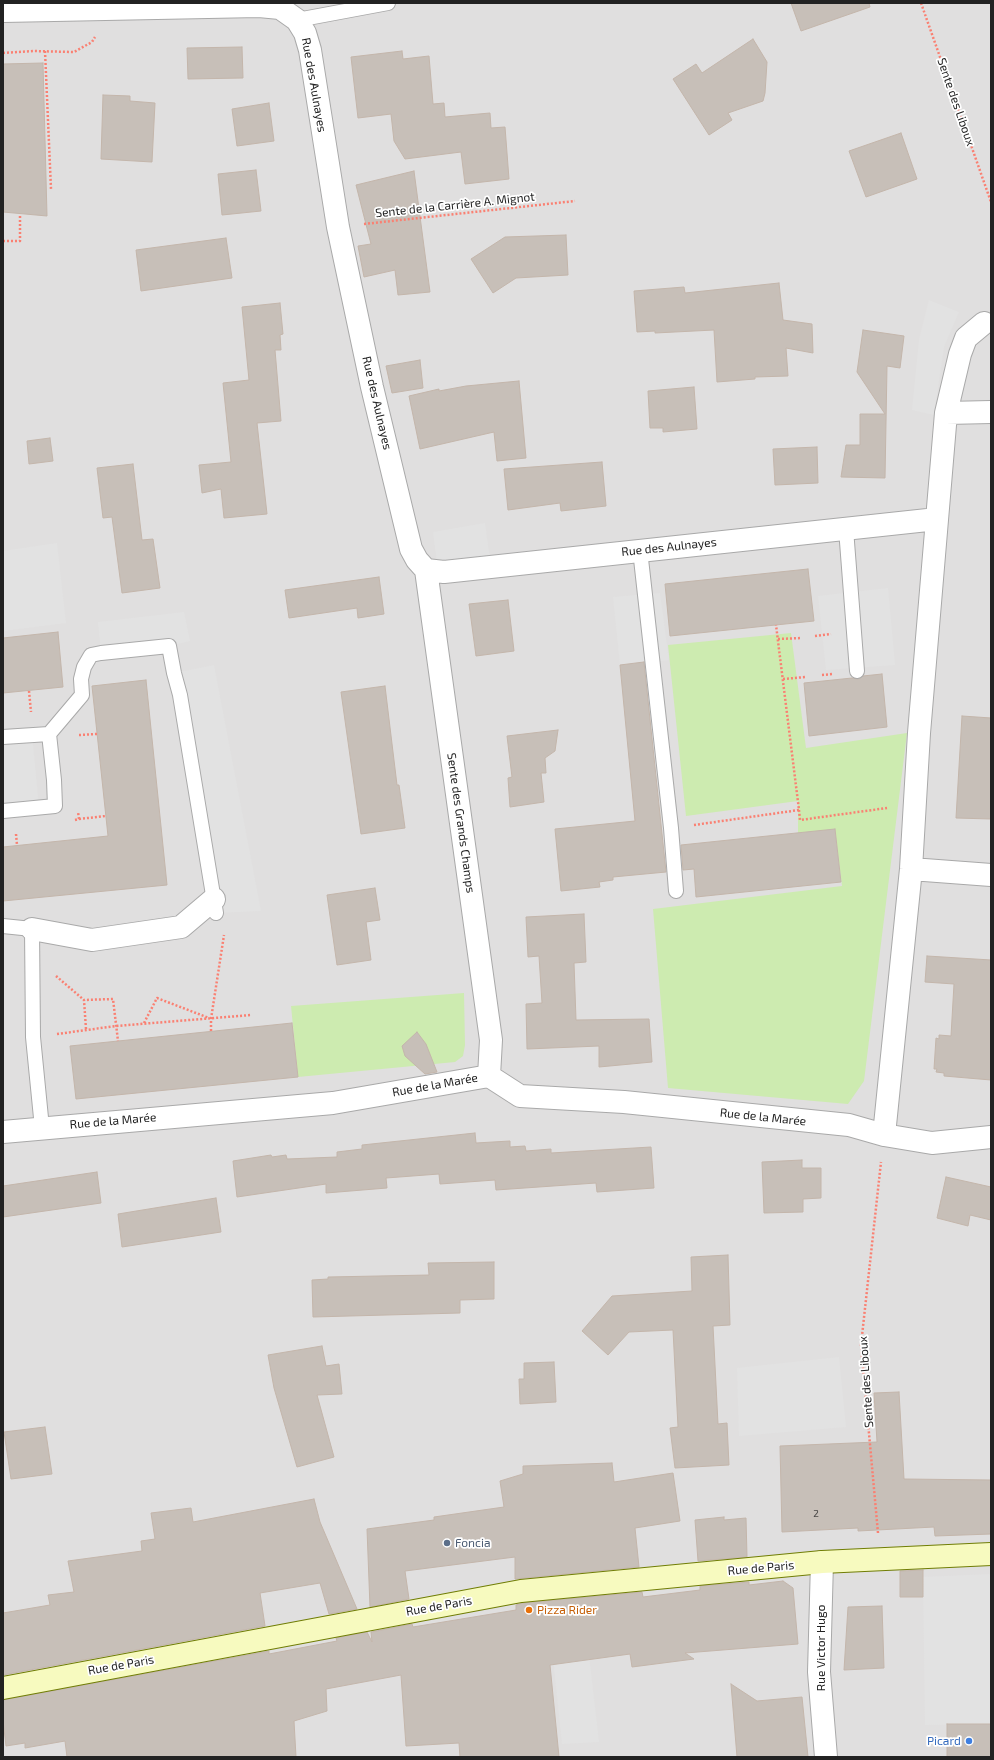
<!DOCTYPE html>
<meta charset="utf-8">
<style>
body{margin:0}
#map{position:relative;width:994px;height:1760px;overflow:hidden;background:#f2efe9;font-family:"Exo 2",sans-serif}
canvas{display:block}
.frame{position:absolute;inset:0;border:4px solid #222;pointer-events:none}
</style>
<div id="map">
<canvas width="994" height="1760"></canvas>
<div class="frame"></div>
</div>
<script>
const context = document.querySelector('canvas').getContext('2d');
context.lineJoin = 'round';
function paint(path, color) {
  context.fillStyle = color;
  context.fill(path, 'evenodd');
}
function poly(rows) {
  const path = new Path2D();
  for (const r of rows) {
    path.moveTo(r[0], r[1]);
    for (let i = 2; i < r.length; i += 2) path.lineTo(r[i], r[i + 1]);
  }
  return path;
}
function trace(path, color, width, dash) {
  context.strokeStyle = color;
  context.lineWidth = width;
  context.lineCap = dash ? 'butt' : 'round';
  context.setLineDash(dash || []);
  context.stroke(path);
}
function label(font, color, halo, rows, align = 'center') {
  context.font = font + ' "Exo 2",sans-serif';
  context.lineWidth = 3.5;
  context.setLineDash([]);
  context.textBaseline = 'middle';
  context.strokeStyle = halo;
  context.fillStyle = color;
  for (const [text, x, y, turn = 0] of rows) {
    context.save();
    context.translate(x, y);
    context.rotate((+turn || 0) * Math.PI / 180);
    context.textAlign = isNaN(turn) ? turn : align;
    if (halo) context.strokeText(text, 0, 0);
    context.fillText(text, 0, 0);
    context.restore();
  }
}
const residential = poly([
 [3,3,991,3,991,1757,3,1757]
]);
const grass = poly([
 [791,633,806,748,907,733,864,1081,848,1104,668,1088,653,909,842,886,835,830,798,833,798,801,686,816,668,645],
 [464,993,465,1045,463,1056,455,1062,298,1077,291,1006]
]);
const parking = poly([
 [929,300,959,312,944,347,934,415,912,410,919,340],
 [485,523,491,567,438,571,433,532],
 [57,543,66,623,3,631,3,551],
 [888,588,895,665,826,670,818,596],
 [660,593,669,660,620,665,613,597],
 [184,612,190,641,169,646,101,653,98,622],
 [214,665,261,911,216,913,174,673],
 [32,734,39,807,3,811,3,738],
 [839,1357,846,1427,739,1436,737,1368],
 [991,1574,991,1724,925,1725,923,1577],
 [588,1646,599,1742,562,1744,552,1648]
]);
const building = poly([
 [791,3,869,3,870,7,801,31,791,3],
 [753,39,767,62,765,93,763,101,728,113,732,120,709,135,673,79,696,64,702,73,753,39],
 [242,47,243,78,188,79,187,48,242,47],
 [402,51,403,59,429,56,433,104,444,103,445,117,490,113,491,128,505,127,509,179,465,184,461,152,405,159,394,141,391,114,358,118,351,57,402,51],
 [43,63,47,216,3,212,3,64,43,63],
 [103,95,130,96,130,101,155,103,152,162,101,159,103,95],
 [269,103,274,141,237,146,232,109,269,103],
 [901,133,917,179,866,197,849,151,901,133],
 [256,170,261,211,222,215,218,174,256,170],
 [414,171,430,292,398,295,395,270,364,277,358,246,371,244,356,185,414,171],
 [566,235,568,275,516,278,493,293,471,259,505,237,566,235],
 [226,238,232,278,141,291,136,250,226,238],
 [779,283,783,320,812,324,813,353,786,348,788,376,755,377,755,379,717,382,714,330,655,333,655,331,637,332,634,291,684,287,685,293,779,283],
 [280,303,283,334,280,335,281,350,275,350,281,421,257,423,267,514,224,518,221,489,202,493,199,465,231,462,223,383,249,380,242,307,280,303],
 [863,330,904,336,900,368,887,366,885,478,841,477,846,445,860,445,860,414,885,414,857,372,863,330],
 [420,360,423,388,392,393,386,366,420,360],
 [519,381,526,458,497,461,494,432,420,449,409,396,439,389,439,391,466,386,519,381],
 [694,387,697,429,663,432,663,428,650,428,648,391,694,387],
 [50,438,53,461,29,464,27,441,50,438],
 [817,447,818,483,775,485,773,449,817,447],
 [602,462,606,506,561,511,560,503,508,510,504,469,602,462],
 [133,464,142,540,153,539,160,588,122,593,112,517,103,518,97,468,133,464],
 [808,569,814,621,670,636,665,584,808,569],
 [379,577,384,614,358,618,357,608,289,618,285,590,379,577],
 [508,600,514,651,476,656,469,604,508,600],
 [58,632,63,687,3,693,3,638,58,632],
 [644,662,666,872,613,877,613,880,599,882,600,887,561,891,555,829,635,821,620,665,644,662],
 [882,674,887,727,809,736,804,683,852,678,858,679,863,676,882,674],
 [146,680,167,885,3,901,3,847,108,836,92,686,146,680],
 [385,686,397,785,399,785,405,828,361,834,341,692,385,686],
 [962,716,991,718,991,819,956,818,962,716],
 [558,730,555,751,545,758,546,773,541,773,544,802,510,807,508,778,512,777,507,736,558,730],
 [835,829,841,882,696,897,694,869,683,870,681,845,835,829],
 [375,888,380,920,366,922,371,960,337,965,327,895,375,888],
 [584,914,586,962,574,963,576,1020,649,1019,652,1062,599,1067,599,1046,527,1049,526,1004,542,1003,539,956,528,957,526,917,584,914],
 [927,956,991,960,991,1080,944,1076,944,1073,936,1072,937,1069,934,1069,936,1038,939,1039,939,1035,951,1036,954,984,925,982,927,956],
 [292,1023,298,1077,76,1099,70,1046,292,1023],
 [417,1032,426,1044,437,1072,425,1074,405,1056,402,1046,417,1032],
 [475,1133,476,1143,510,1141,510,1147,525,1146,526,1151,551,1149,551,1153,651,1147,654,1188,597,1192,596,1183,496,1190,495,1180,440,1184,439,1174,386,1178,387,1188,326,1193,326,1184,237,1197,233,1161,271,1155,272,1157,286,1155,287,1159,337,1157,337,1152,362,1149,362,1145,475,1133],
 [802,1160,802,1168,821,1168,821,1198,803,1199,803,1212,764,1213,762,1162,802,1160],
 [97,1172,101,1203,3,1217,3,1186,97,1172],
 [946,1177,991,1187,991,1220,970,1215,968,1226,937,1218,946,1177],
 [216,1198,221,1232,122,1247,118,1214,216,1198],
 [728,1255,730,1325,713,1326,718,1424,727,1423,729,1465,675,1468,670,1428,678,1427,673,1330,629,1332,608,1355,582,1331,612,1296,692,1291,691,1257,728,1255],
 [494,1262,494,1299,460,1300,460,1313,313,1317,312,1280,328,1279,328,1277,429,1275,428,1263,494,1262],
 [322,1346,326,1366,339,1364,342,1394,317,1395,334,1457,297,1467,274,1388,268,1355,322,1346],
 [554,1362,556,1402,520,1404,519,1379,524,1379,524,1363,554,1362],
 [899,1392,904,1479,991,1480,991,1534,935,1536,934,1527,858,1531,858,1528,782,1532,780,1446,877,1442,874,1393,899,1392],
 [45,1427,52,1474,11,1479,4,1432,45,1427],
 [612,1463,614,1482,673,1473,680,1521,635,1528,639,1567,515,1579,515,1557,405,1571,409,1599,370,1607,367,1529,434,1520,434,1517,504,1507,500,1481,523,1474,523,1466,612,1463],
 [314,1499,320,1522,357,1609,329,1614,320,1583,260,1593,265,1626,3,1675,3,1613,50,1605,48,1595,74,1592,68,1561,142,1551,141,1541,155,1539,151,1513,191,1508,193,1522,314,1499],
 [724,1517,724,1520,746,1518,747,1557,698,1561,695,1520,724,1517],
 [923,1570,923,1597,900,1597,900,1571,923,1570],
 [783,1581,793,1588,798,1644,685,1653,694,1659,632,1667,630,1654,550,1665,559,1757,460,1757,459,1743,406,1746,401,1675,326,1689,327,1711,294,1721,296,1757,67,1757,65,1741,25,1748,25,1743,6,1746,3,1721,3,1700,269,1651,269,1654,337,1641,336,1638,367,1632,372,1642,371,1632,412,1624,413,1627,516,1610,516,1605,523,1603,642,1592,643,1597,700,1590,700,1586,749,1582,749,1585,783,1581],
 [882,1606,884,1668,844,1670,848,1607,882,1606],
 [731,1684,757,1701,802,1697,808,1757,737,1757,731,1684],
 [947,1724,991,1724,991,1757,947,1757,947,1724]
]);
const path = poly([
 [921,3,991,202],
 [45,51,51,189],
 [3,53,33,51,74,52,92,42,95,37],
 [364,224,575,201],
 [3,241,20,241,20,214],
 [815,636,831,634],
 [778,639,802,638],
 [822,675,833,674],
 [783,679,806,677],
 [29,691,31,712],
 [79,735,97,734],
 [799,810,800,820,887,808],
 [79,819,106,816],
 [75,820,79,819,78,812],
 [694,825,799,810,776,625],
 [16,834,17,845],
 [56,976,84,1000],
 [144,1023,157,998,209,1018],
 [86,1029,84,1000,113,999,118,1041],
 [211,1031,211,1019,224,935],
 [57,1034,116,1026,251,1015],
 [878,1533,861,1345,881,1162]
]);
const lane = poly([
 [297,20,388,3],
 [846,529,857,671],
 [640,550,671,828,676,891],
 [49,734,82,695,81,679,84,667,91,655,101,653,169,646,174,673,180,695,216,913],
 [3,737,49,734,54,780,55,806,3,811],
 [3,926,32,929,33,1037,42,1128]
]);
const street = poly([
 [3,11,259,6,280,8,297,20,305,33,310,50,338,227,372,387,411,549,417,560,426,570,444,572,937,519],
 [946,413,991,412],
 [426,570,491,1040,489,1076],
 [911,869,991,875],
 [32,929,92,940,181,927,214,899],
 [3,1132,333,1103,489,1076,520,1096,624,1102,849,1125,884,1135,932,1143,991,1137],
 [884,1135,911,869,919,733,946,413,960,354,966,338,984,323],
 [822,1562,819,1672,826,1757]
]);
const secondary = poly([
 [3,1688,521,1591,822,1562,991,1554]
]);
const markers = [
 [447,1543,4,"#5c6f8a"],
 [529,1610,4,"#e8710a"],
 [969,1741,4,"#3f7fe0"]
];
const numberNames = [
 ["2",816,1514]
];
const streetNames = [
 ["Rue des Aulnayes",314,85,80],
 ["Sente des Liboux",956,102,71],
 ["Sente de la Carrière A. Mignot",455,205,-6],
 ["Rue des Aulnayes",377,403,77],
 ["Rue des Aulnayes",669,547,-6],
 ["Sente des Grands Champs",461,823,82],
 ["Rue de la Marée",435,1085,-10],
 ["Rue de la Marée",763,1117,6],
 ["Rue de la Marée",113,1121,-5],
 ["Sente des Liboux",866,1382,-94],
 ["Rue de Paris",761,1568,-5],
 ["Rue de Paris",439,1606,-10],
 ["Rue Victor Hugo",821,1648,-90],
 ["Rue de Paris",121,1665,-10]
];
const serviceNames = [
 ["Foncia",455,1543]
];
const foodNames = [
 ["Pizza Rider",537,1610]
];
const shopNames = [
 ["Picard",961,1741]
];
paint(residential, '#e0dfdf');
paint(grass, '#cdebb0');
paint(parking, '#e2e2e2');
paint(building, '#c7bfb8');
trace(building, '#c4b6ab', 1);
trace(lane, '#a9a9a9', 16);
trace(street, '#a9a9a9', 24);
trace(secondary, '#707d05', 24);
trace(path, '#fa8072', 2.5, [2, 2]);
trace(lane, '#fff', 14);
trace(street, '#fff', 22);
trace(secondary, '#f7fabf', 22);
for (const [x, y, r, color] of markers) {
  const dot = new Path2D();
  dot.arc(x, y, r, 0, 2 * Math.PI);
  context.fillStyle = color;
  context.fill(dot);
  trace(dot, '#fff', 1.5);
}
label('10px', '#4b4948', null, numberNames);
label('12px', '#222', '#fff', streetNames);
label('12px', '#4e5e75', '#fff', serviceNames, 'left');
label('12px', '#c56008', '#fff', foodNames, 'left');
label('12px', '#366cbe', '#fff', shopNames, 'right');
</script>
